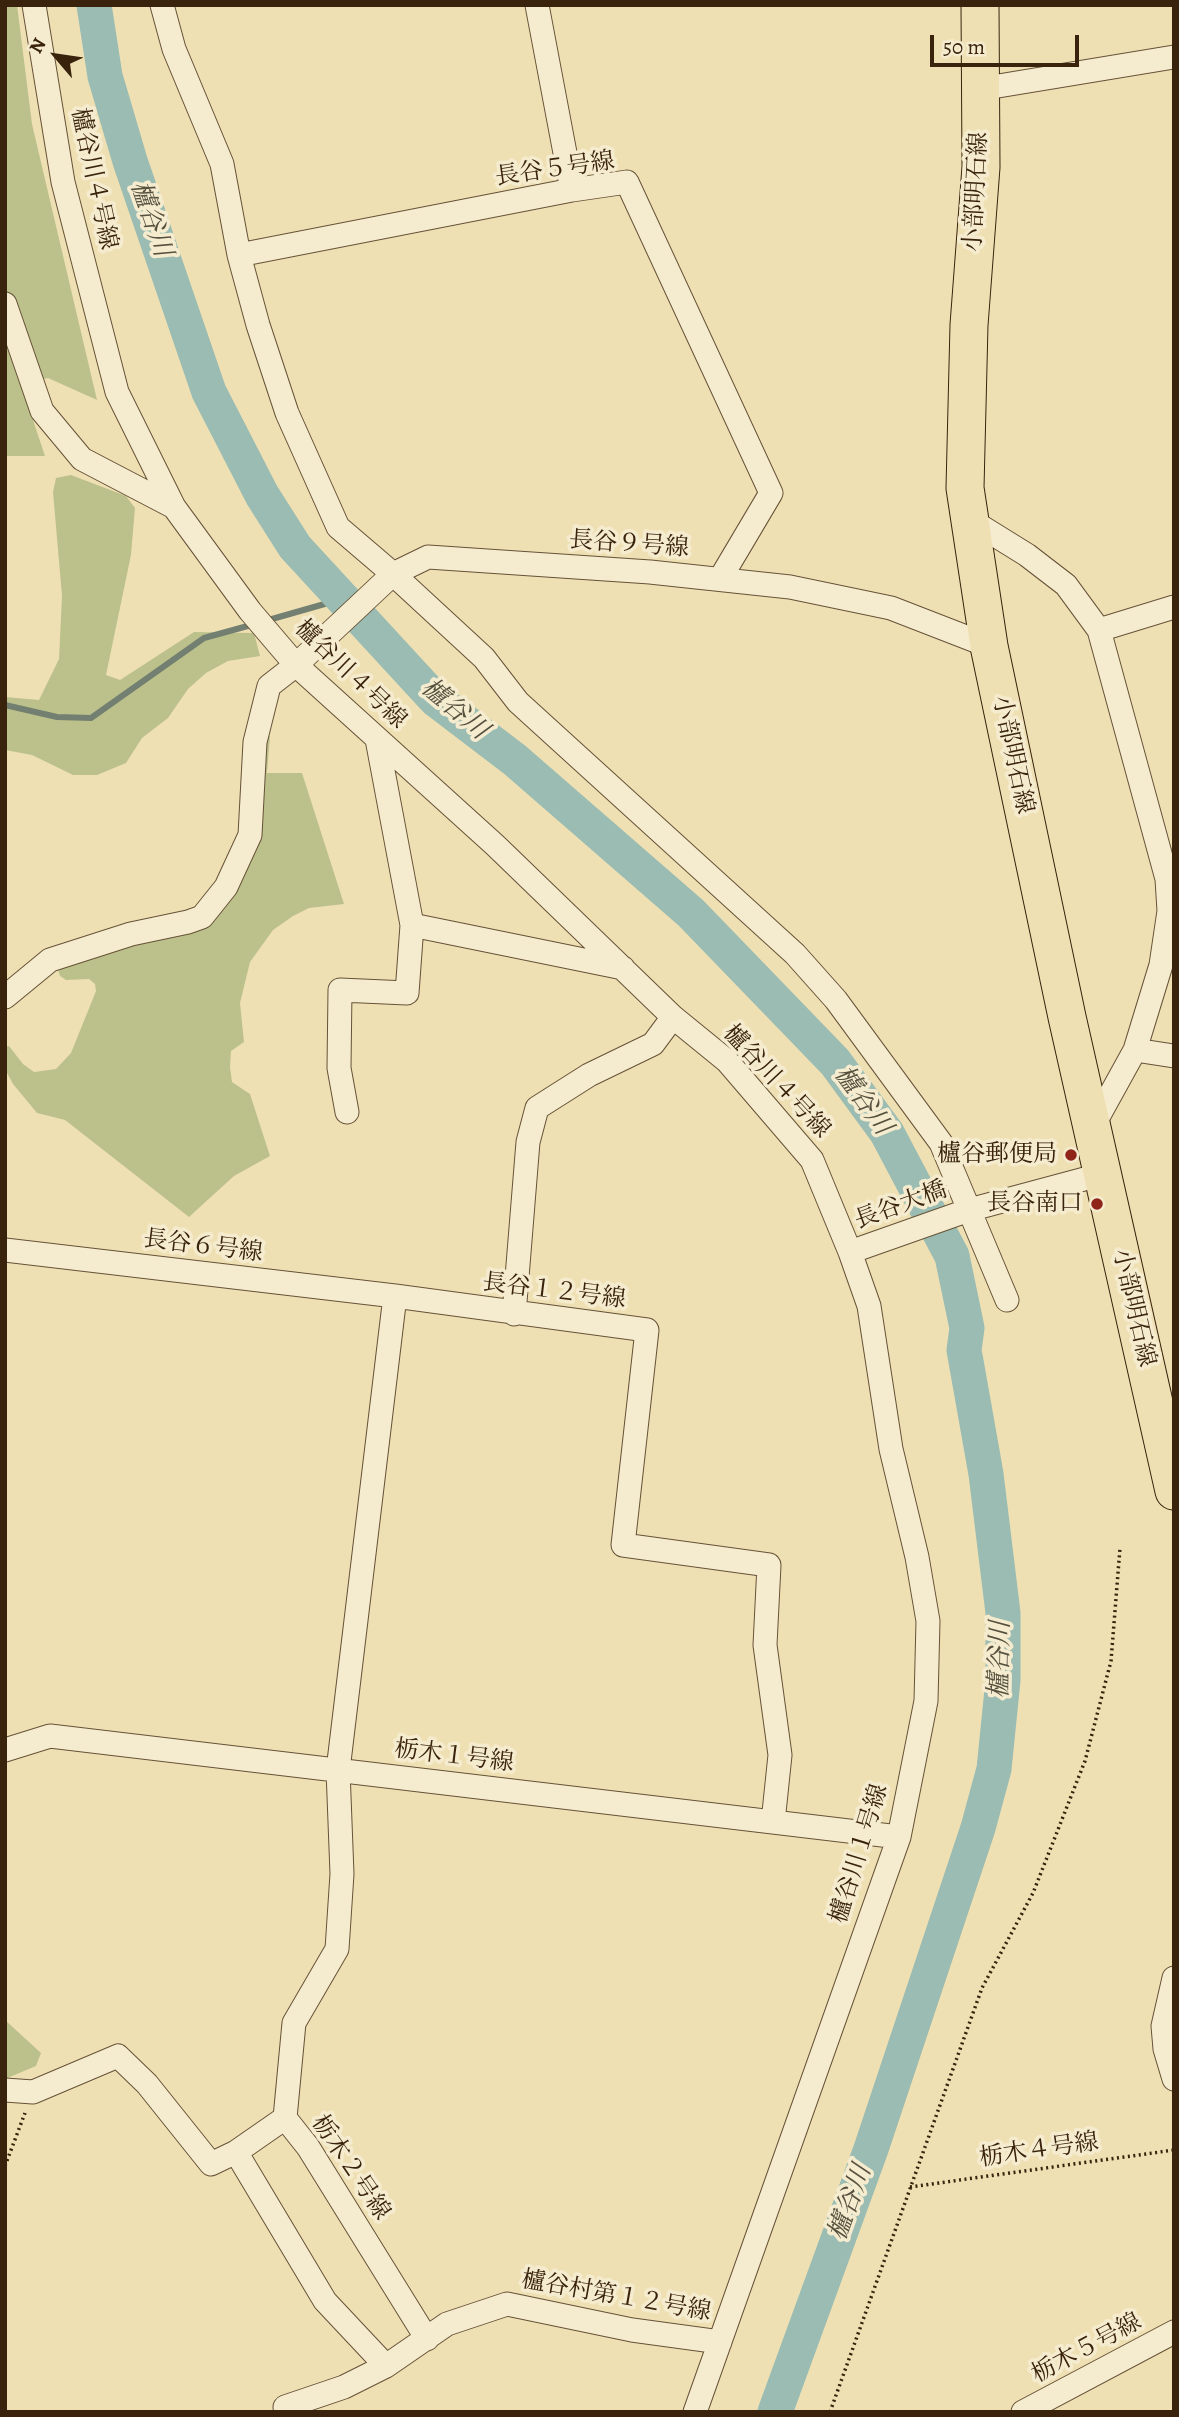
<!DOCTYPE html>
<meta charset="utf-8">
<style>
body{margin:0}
#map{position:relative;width:1179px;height:2417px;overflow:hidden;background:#efe0b4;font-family:Alegreya,serif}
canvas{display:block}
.frame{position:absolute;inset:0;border:7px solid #39230d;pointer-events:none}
.north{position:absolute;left:21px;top:21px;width:70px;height:70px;-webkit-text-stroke:5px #f5ebce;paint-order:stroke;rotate:299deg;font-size:19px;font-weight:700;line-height:28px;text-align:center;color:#39230d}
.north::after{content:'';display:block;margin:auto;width:24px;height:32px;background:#39230d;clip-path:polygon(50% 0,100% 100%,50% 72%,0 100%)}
.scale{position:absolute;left:930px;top:35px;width:149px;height:32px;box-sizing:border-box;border:4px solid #39230d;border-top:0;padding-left:9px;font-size:21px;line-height:24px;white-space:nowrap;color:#39230d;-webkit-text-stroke:5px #f5ebce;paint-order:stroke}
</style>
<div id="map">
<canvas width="1179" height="2417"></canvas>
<div class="frame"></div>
<div class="north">N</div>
<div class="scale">50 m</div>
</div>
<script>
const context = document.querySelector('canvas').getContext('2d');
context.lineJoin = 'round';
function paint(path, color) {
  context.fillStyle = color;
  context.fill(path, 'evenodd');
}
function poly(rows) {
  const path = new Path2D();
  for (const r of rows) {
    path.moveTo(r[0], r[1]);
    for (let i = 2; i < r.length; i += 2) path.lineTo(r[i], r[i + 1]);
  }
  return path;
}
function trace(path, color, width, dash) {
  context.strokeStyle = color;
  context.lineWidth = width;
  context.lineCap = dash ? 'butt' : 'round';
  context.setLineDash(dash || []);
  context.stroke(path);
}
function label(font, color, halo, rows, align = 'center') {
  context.font = font + ' Alegreya,"Noto Serif JP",serif';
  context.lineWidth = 7;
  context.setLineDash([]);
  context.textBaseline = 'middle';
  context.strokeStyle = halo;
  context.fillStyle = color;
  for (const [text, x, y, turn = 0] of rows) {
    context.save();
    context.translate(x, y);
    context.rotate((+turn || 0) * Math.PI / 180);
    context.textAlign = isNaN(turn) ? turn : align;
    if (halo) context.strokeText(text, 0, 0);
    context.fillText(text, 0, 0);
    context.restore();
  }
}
const green = poly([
 [5,5,17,5,32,124,97,400,48,378,21,384,45,456,5,456],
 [71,475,126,496,135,508,131,555,106,675,120,680,194,632,254,633,260,656,228,661,206,673,188,689,168,718,142,738,126,763,97,775,73,775,32,755,5,750,5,697,39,700,59,659,62,596,53,492,56,478],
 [270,736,267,773,302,773,344,904,309,908,293,916,273,930,250,962,240,1003,244,1042,231,1051,230,1067,232,1082,250,1094,270,1156,234,1176,189,1217,65,1120,37,1113,13,1084,5,1069,5,1047,9,1046,23,1064,34,1072,56,1069,71,1053,96,991,95,984,89,979,66,980,60,976,56,962,234,894,261,739],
 [5,2020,41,2053,36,2066,5,2079]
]);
const stream = poly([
 [265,621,342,599],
 [5,705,57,717,91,718,204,638,255,624]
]);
const river = poly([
 [94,5,105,76,130,161,209,392,262,495,295,547,435,699,515,760,691,913,835,1062,887,1133,952,1256,967,1328,964,1350,986,1474,1003,1613,1003,1680,994,1769,978,1828,871,2149,775,2412]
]);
const path = poly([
 [5,2166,25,2113],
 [910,2187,1174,2150],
 [830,2412,982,1988,1033,1893,1085,1761,1111,1661,1120,1548]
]);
const street = poly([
 [34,5,63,182,117,392,174,507,250,611,296,665,495,845,673,1017,727,1061,812,1160,850,1252,869,1306,891,1449,917,1557,928,1621,926,1701,899,1837,695,2412],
 [162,5,174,49,222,164,239,255,258,325,287,413,338,527,393,574,484,658,518,702,795,954,836,1000,941,1143,1007,1300],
 [537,5,572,190],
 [980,89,1174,57],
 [239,255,572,190,627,182,771,493,720,579],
 [5,304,42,411,82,459,174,507],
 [969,519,1027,555,1066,585,1099,630],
 [412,925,623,968],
 [5,997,50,960,131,934,188,922,202,917,226,887,250,835,255,742,269,686,296,665,393,574,428,557,650,572,790,587,891,608,989,646],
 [1135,1050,1174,1056],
 [347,1112,339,1068,340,990,407,993,412,925,377,739],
 [1092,1128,1135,1050,1161,965,1169,911,1167,879,1099,630,1174,607],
 [5,1250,395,1296],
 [850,1252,969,1210,1103,1174],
 [514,1314,528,1142,537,1108,589,1075,653,1044,673,1017],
 [5,1750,50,1736,899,1837],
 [1174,1978,1163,2026,1165,2049,1174,2079],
 [5,2090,33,2092,118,2056,147,2084,211,2164,236,2152,285,2118],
 [236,2152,325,2301,386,2366],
 [427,2339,308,2147,285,2118,294,2023,337,1949,342,1874,338,1770,395,1296,647,1330,623,1545,769,1565,765,1645,780,1755,773,1822],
 [286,2412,285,2407,344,2387,386,2366,447,2324,507,2304,632,2330,720,2342],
 [1023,2412,1174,2332]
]);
const primary = poly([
 [980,5,981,167,969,325,965,488,989,646,1067,1017,1174,1491]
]);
const markers = [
 [1071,1155,7,"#8f2418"],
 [1097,1204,7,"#8f2418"]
];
const streetNames = [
 ["長谷５号線",555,170,-8],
 ["櫨谷川４号線",93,179,78],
 ["小部明石線",977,192,-87],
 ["長谷９号線",629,545,4],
 ["櫨谷川４号線",350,675,44],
 ["小部明石線",1012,755,78],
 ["櫨谷川４号線",776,1082,47],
 ["長谷大橋",901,1206,-20],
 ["長谷６号線",203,1247,7],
 ["長谷１２号線",554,1292,7],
 ["小部明石線",1133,1308,77],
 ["栃木１号線",454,1757,7],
 ["櫨谷川１号線",860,1854,-73],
 ["栃木４号線",1039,2151,-8],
 ["栃木２号線",350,2168,56],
 ["櫨谷村第１２号線",616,2297,10],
 ["栃木５号線",1087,2349,-28]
];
const poiNames = [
 ["櫨谷郵便局",1057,1155],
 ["長谷南口",1083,1204]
];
const waterNames = [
 ["櫨谷川",150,219,71],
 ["櫨谷川",454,710,40],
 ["櫨谷川",862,1101,54],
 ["櫨谷川",1001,1660,-89],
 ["櫨谷川",851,2203,-70]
];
paint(green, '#bcc18b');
trace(stream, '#737f70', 6);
trace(river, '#9abcb2', 35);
trace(street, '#665237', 25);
trace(primary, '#39230d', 39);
trace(path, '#39230d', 3.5, [2, 3.5]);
trace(street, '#f5ebce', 23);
trace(primary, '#efe0b4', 37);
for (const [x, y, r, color] of markers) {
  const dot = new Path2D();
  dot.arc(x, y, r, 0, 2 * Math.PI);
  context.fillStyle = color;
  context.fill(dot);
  trace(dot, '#f5ebce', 2.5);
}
label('24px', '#39230d', '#f5ebce', streetNames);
label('24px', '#39230d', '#f5ebce', poiNames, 'right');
label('italic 26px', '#56513f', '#f5ebce', waterNames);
</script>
